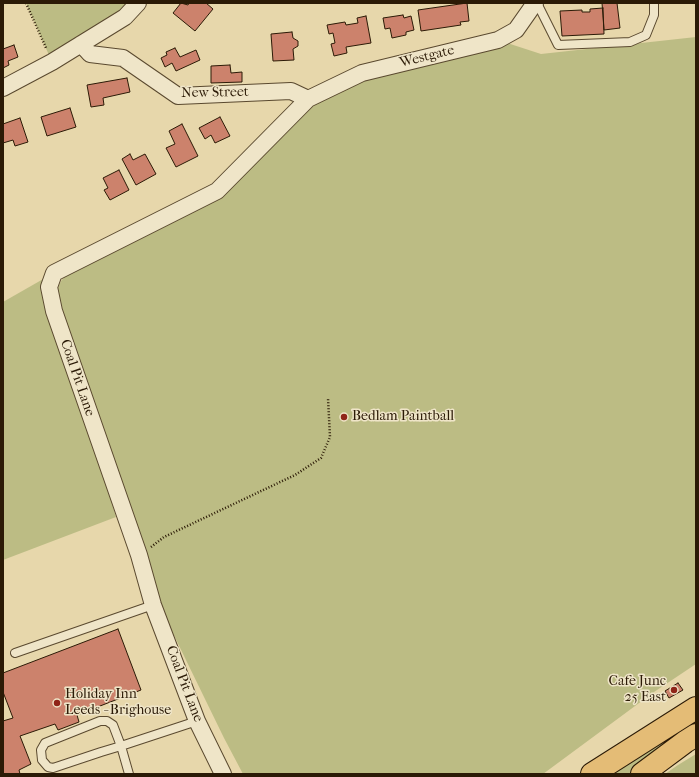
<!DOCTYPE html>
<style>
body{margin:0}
#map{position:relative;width:699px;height:777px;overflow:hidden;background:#e7d7ab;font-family:"IM FELL French Canon",serif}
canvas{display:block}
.frame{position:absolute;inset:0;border:4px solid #2b1a06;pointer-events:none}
</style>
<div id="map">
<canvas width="699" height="777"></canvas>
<div class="frame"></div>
</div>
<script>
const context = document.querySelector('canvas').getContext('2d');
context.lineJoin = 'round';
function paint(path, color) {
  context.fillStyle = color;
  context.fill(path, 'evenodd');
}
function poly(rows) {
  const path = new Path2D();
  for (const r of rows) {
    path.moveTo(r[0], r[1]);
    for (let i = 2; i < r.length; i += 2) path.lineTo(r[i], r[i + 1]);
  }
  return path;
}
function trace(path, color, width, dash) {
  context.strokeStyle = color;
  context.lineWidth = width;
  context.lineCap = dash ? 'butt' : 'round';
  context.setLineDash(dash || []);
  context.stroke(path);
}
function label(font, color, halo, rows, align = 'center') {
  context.font = font + ' "IM FELL French Canon",serif';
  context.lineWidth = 3;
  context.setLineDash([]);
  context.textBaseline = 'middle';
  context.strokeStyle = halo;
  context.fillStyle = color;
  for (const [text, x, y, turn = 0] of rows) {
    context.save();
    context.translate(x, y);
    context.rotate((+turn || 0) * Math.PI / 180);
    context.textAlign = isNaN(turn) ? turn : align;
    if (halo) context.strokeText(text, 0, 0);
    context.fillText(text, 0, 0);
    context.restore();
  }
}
const green = poly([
 [26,3,138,3,52,62],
 [696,37,696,664,654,692,543,774,243,774,224,738,166,619,59,301,57,290,61,281,66,275,215,193,308,99,362,73,498,40,541,54],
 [52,274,54,311,116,517,3,560,3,302],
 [696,716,696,727,629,774,608,774],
 [696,754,696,774,665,774,678,765]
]);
const building = poly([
 [181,3,188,5,189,3,206,3,213,9,195,31,173,13,181,3],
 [467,3,469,21,460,22,461,25,421,31,418,10,467,3],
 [602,3,617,3,620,28,604,30,602,3],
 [603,8,604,34,562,36,560,11,582,10,582,12,590,12,590,9,603,8],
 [403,15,404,18,411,16,414,30,406,32,406,35,392,38,390,28,385,29,383,18,403,15],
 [366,16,371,43,346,47,347,53,334,56,331,44,335,43,333,33,329,34,327,25,345,22,346,25,358,23,357,18,366,16],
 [292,32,293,38,298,41,298,46,293,49,294,60,273,61,271,34,292,32],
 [14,45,18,57,8,61,9,65,3,68,3,49,14,45],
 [175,48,180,57,196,50,200,60,176,71,172,63,165,67,161,58,167,55,166,52,175,48],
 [230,65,231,73,242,72,242,82,211,83,211,66,230,65],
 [127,78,130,92,103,98,104,105,91,107,87,85,127,78],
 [70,108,76,127,47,136,41,117,70,108],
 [220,117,230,136,215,143,211,135,205,139,199,128,220,117],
 [20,118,28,142,15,146,13,140,3,143,3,124,20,118],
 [182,124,198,156,176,167,166,148,175,144,169,131,182,124],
 [130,154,133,160,145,154,156,174,136,185,122,159,130,154],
 [119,170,129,190,110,200,104,190,108,188,103,178,119,170],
 [118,629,141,690,77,715,79,722,58,730,55,724,20,736,31,764,19,770,20,774,3,774,3,721,13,718,3,692,3,673,118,629],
 [678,683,683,690,669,698,665,691,678,683]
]);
const path = poly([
 [26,3,46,48],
 [151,547,164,537,295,475,321,458,330,437,328,398]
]);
const lane = poly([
 [537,3,558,45,630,42,646,35,654,15,654,3],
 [15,653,153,605],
 [129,774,121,746,113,725,107,721,100,721,45,743,41,750,42,760,48,767,53,768,101,752,121,746,197,721]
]);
const street = poly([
 [81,44,90,54,123,58,178,96,291,91,308,99],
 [3,88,52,62,125,17,138,3],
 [223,774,197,721,153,605,139,555,54,311,49,287,54,273,217,191,308,99,362,73,498,40,516,30,535,3]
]);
const primary = poly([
 [592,774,696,708],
 [642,774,685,742,696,735]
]);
const markers = [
 [344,417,4,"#8f2418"],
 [674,690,4,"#8f2418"],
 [57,703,4,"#8f2418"]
];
const streetNames = [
 ["Westgate",427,57,-14],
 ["New Street",215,93,-1],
 ["Coal Pit Lane",77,378,71],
 ["Coal Pit Lane",184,684,69]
];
const poiNames = [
 ["Bedlam Paintball",352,417],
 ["Cafe Junc",666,682,"right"],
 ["25 East",666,698,"right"],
 ["Holiday Inn",65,695],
 ["Leeds - Brighouse",65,711]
];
paint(green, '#bcbc84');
paint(building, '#cc826c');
trace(building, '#2b1a06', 1);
trace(lane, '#5a492f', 10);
trace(street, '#5a492f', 18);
trace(primary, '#2b1a06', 24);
trace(path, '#2b1a06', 2.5, [1, 2]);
trace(lane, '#efe5c8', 8);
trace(street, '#efe5c8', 16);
trace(primary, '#e4bc76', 22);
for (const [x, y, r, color] of markers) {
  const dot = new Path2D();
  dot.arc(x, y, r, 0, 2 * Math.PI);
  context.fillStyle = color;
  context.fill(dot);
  trace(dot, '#efe5c8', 1.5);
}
label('14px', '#2b1a06', '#efe5c8', streetNames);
label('14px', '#2b1a06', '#efe5c8', poiNames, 'left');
</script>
